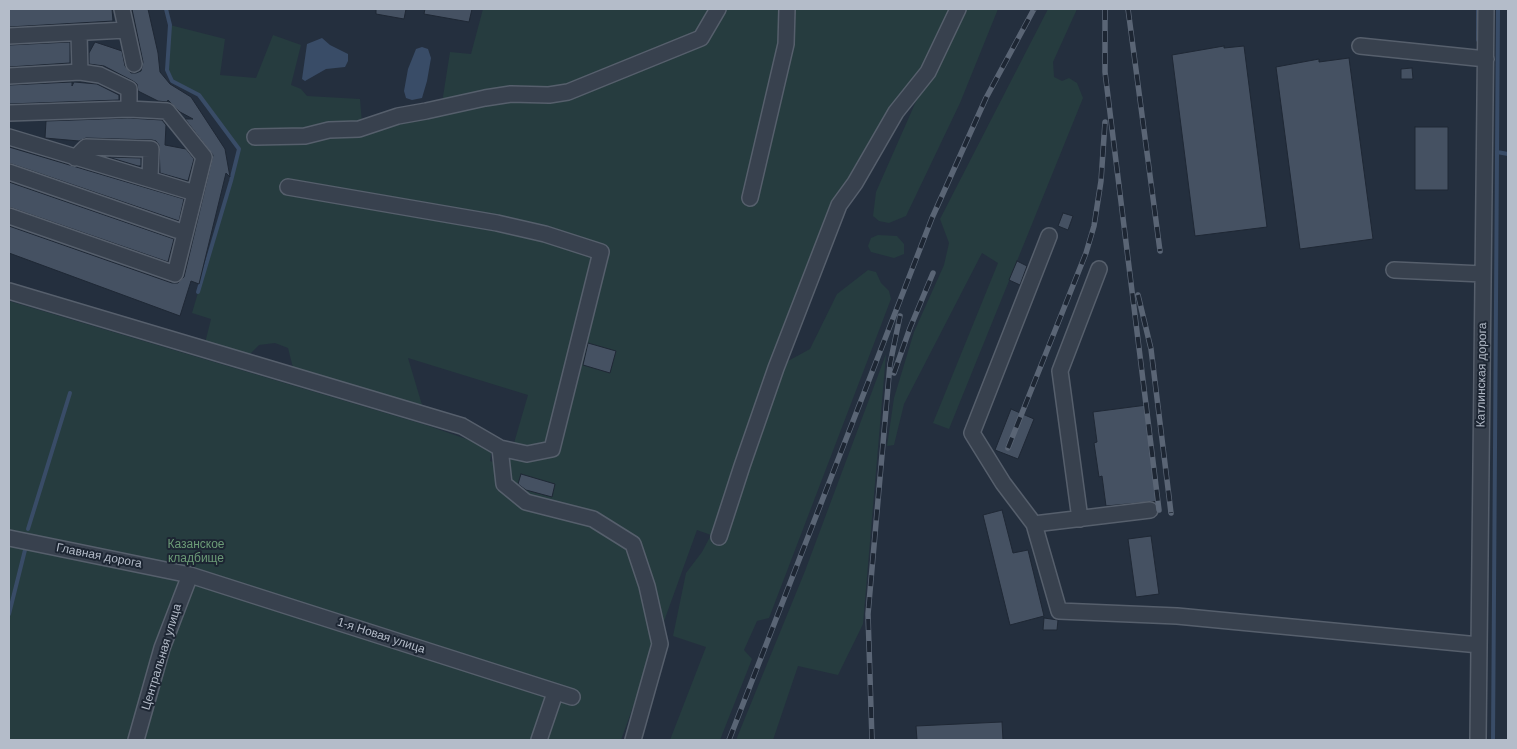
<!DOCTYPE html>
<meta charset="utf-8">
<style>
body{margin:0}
#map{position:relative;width:1517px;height:749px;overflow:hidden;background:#242f3e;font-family:Arial,sans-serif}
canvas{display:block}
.frame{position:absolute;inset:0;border:10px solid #b4bcc9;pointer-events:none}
</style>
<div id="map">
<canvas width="1517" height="749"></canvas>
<div class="frame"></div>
</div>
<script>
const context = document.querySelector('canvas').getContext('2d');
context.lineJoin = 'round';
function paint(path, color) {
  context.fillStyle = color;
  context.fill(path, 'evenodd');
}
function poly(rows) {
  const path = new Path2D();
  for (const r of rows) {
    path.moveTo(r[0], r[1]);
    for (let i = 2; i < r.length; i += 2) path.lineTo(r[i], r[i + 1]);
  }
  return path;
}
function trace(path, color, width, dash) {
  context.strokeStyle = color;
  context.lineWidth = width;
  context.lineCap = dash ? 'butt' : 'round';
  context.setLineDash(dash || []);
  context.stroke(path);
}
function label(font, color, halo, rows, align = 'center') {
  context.font = font + ' Arial,sans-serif';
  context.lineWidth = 4;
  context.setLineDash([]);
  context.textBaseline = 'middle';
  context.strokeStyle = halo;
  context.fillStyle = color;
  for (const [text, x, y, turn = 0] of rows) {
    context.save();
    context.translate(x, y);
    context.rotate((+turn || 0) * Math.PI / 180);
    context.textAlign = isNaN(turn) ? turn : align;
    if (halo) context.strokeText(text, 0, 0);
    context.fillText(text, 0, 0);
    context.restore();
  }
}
const green = poly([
 [483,9,950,9,922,68,869,142,835,201,775,374,788,361,810,349,837,294,868,270,876,272,881,283,889,291,891,299,769,618,757,621,744,650,752,659,720,740,670,740,706,647,673,636,686,573,702,552,711,535,697,530,621,740,9,740,9,301,426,425,492,448,490,461,507,467,528,395,408,358,422,405,417,407,293,368,288,348,275,343,259,345,249,355,205,343,211,319,192,313,231,181,239,149,199,95,172,81,167,70,170,25,225,39,220,75,256,78,273,35,301,45,291,85,301,89,307,96,360,99,362,123,442,103,450,52,471,54],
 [961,9,998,9,960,103,906,216,889,223,879,221,873,216,876,192,917,99],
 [1048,9,1077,9,1053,62,1054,77,1062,81,1069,78,1077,83,1083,98,949,429,933,423,998,263,982,253,904,404,894,445,887,446,894,398,914,332,944,265,949,243,940,219],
 [878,235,897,236,904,244,904,254,894,258,871,252,868,246,871,238],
 [886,354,863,624,838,675,798,666,773,740,736,740,805,571]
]);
const water = poly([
 [322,38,330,45,348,54,348,61,345,67,326,69,305,81,302,79,307,44],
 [422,47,428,49,431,58,427,81,422,98,412,100,406,98,404,91,408,69,416,49]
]);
const stream = poly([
 [166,9,170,25,167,70,172,81,199,95,239,149,231,181,198,292],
 [1478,40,1478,9],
 [1497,152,1508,154],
 [28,529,70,393],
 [9,614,25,550],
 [1493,740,1498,9]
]);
const building = poly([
 [9,9,112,9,113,21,9,27,9,9],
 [132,9,148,9,158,53,160,72,170,84,191,97,225,149,230,177,226,173,199,284,191,281,180,316,9,253,9,226,172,283,178,283,184,277,213,155,185,119,193,119,180,112,168,100,167,102,158,101,138,91,137,84,133,81,104,66,89,64,89,53,95,42,122,51,125,66,131,73,136,73,141,71,143,62,132,9],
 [376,9,406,9,404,19,376,14,376,9],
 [425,9,472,9,469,22,424,14,425,9],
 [70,42,70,63,9,67,9,45,70,42],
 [1224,46,1224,48,1244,46,1267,227,1195,236,1172,55,1224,46],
 [1349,58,1373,239,1300,249,1276,67,1319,59,1319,62,1349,58],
 [1412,68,1413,79,1401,79,1401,69,1412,68],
 [72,82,72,86,74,82,97,84,119,95,119,100,9,104,9,85,72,82],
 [129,118,162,120,166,125,165,145,186,149,194,159,188,181,160,173,159,145,156,141,152,140,86,138,79,141,45,138,46,121,129,118],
 [1415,127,1448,127,1448,190,1415,190,1415,127],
 [9,147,184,199,179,221,9,163,9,147],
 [108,157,141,158,141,166,138,166,108,157],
 [9,182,174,239,168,262,9,207,9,182],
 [1063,213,1073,216,1068,230,1058,226,1063,213],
 [1017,261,1027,266,1020,285,1009,280,1017,261],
 [588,343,616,351,610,373,583,365,588,343],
 [1147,405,1160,501,1106,506,1102,476,1099,477,1094,443,1097,442,1093,412,1147,405],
 [1011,409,1034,419,1018,459,995,450,1011,409],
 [521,474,555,484,552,497,526,490,518,484,521,474],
 [1002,510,1013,553,1028,550,1044,616,1010,625,983,515,1002,510],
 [1151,536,1159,594,1136,597,1128,539,1151,536],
 [1044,618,1058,620,1057,630,1043,630,1044,618],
 [1002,722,1003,740,917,740,916,726,1002,722]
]);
const minor = poly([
 [122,9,134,64],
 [79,33,80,72],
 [9,36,126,30],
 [1360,46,1486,59],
 [9,76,80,72,100,75,129,89,129,109],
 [9,113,129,109,167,111,204,157,175,274,9,216],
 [9,137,195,193],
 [255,137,305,136,329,130,359,129,398,116,426,111,485,98,511,94,549,95,568,92,701,38,718,9],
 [75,158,86,147,151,149,150,179],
 [9,172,185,233],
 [750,198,786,44,787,9],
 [1049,236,972,433,1003,483,1034,524,1059,611,1177,616,1479,645],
 [1394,270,1483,274],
 [9,291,462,426,500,448,527,454,552,449,601,252,545,234,497,223,288,187],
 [500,448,504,484,526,502,593,519,633,544,647,586,660,644,633,740],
 [1080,519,1060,371,1099,269],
 [1034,524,1150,510],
 [719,537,742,466,776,368,839,205,855,183,896,112,928,72,958,9],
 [9,538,190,575,572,697],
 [136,740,162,648,190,575],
 [539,740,555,693],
 [1478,740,1486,9]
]);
const rail = poly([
 [1105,9,1105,72,1159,510],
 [1128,9,1160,251],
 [1138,295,1151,349,1171,513],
 [894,373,910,328,933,273],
 [1008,448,1086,253,1094,226,1101,181,1105,122],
 [729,740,932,218,986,98,1034,9],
 [872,740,868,614,890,364,900,316]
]);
const streetNames = [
 ["Катлинская дорога",1482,375,-89],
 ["Главная дорога",99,556,11],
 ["1-я Новая улица",381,636,18],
 ["Центральная улица",162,657,-73]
];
const parkNames = [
 ["Казанское",196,545],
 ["кладбище",196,559]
];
paint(green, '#263c3f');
paint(water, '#394c67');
trace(stream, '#394c67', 4);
paint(building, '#455162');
trace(building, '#1f2835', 1);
trace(minor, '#565f6c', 18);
trace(minor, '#38414e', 15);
trace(rail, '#5a6575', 5.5);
trace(rail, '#1d2633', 4, [11]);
label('12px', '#b4bcc9', '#1d2633', streetNames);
label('12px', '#6b9a76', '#1d2633', parkNames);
</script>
